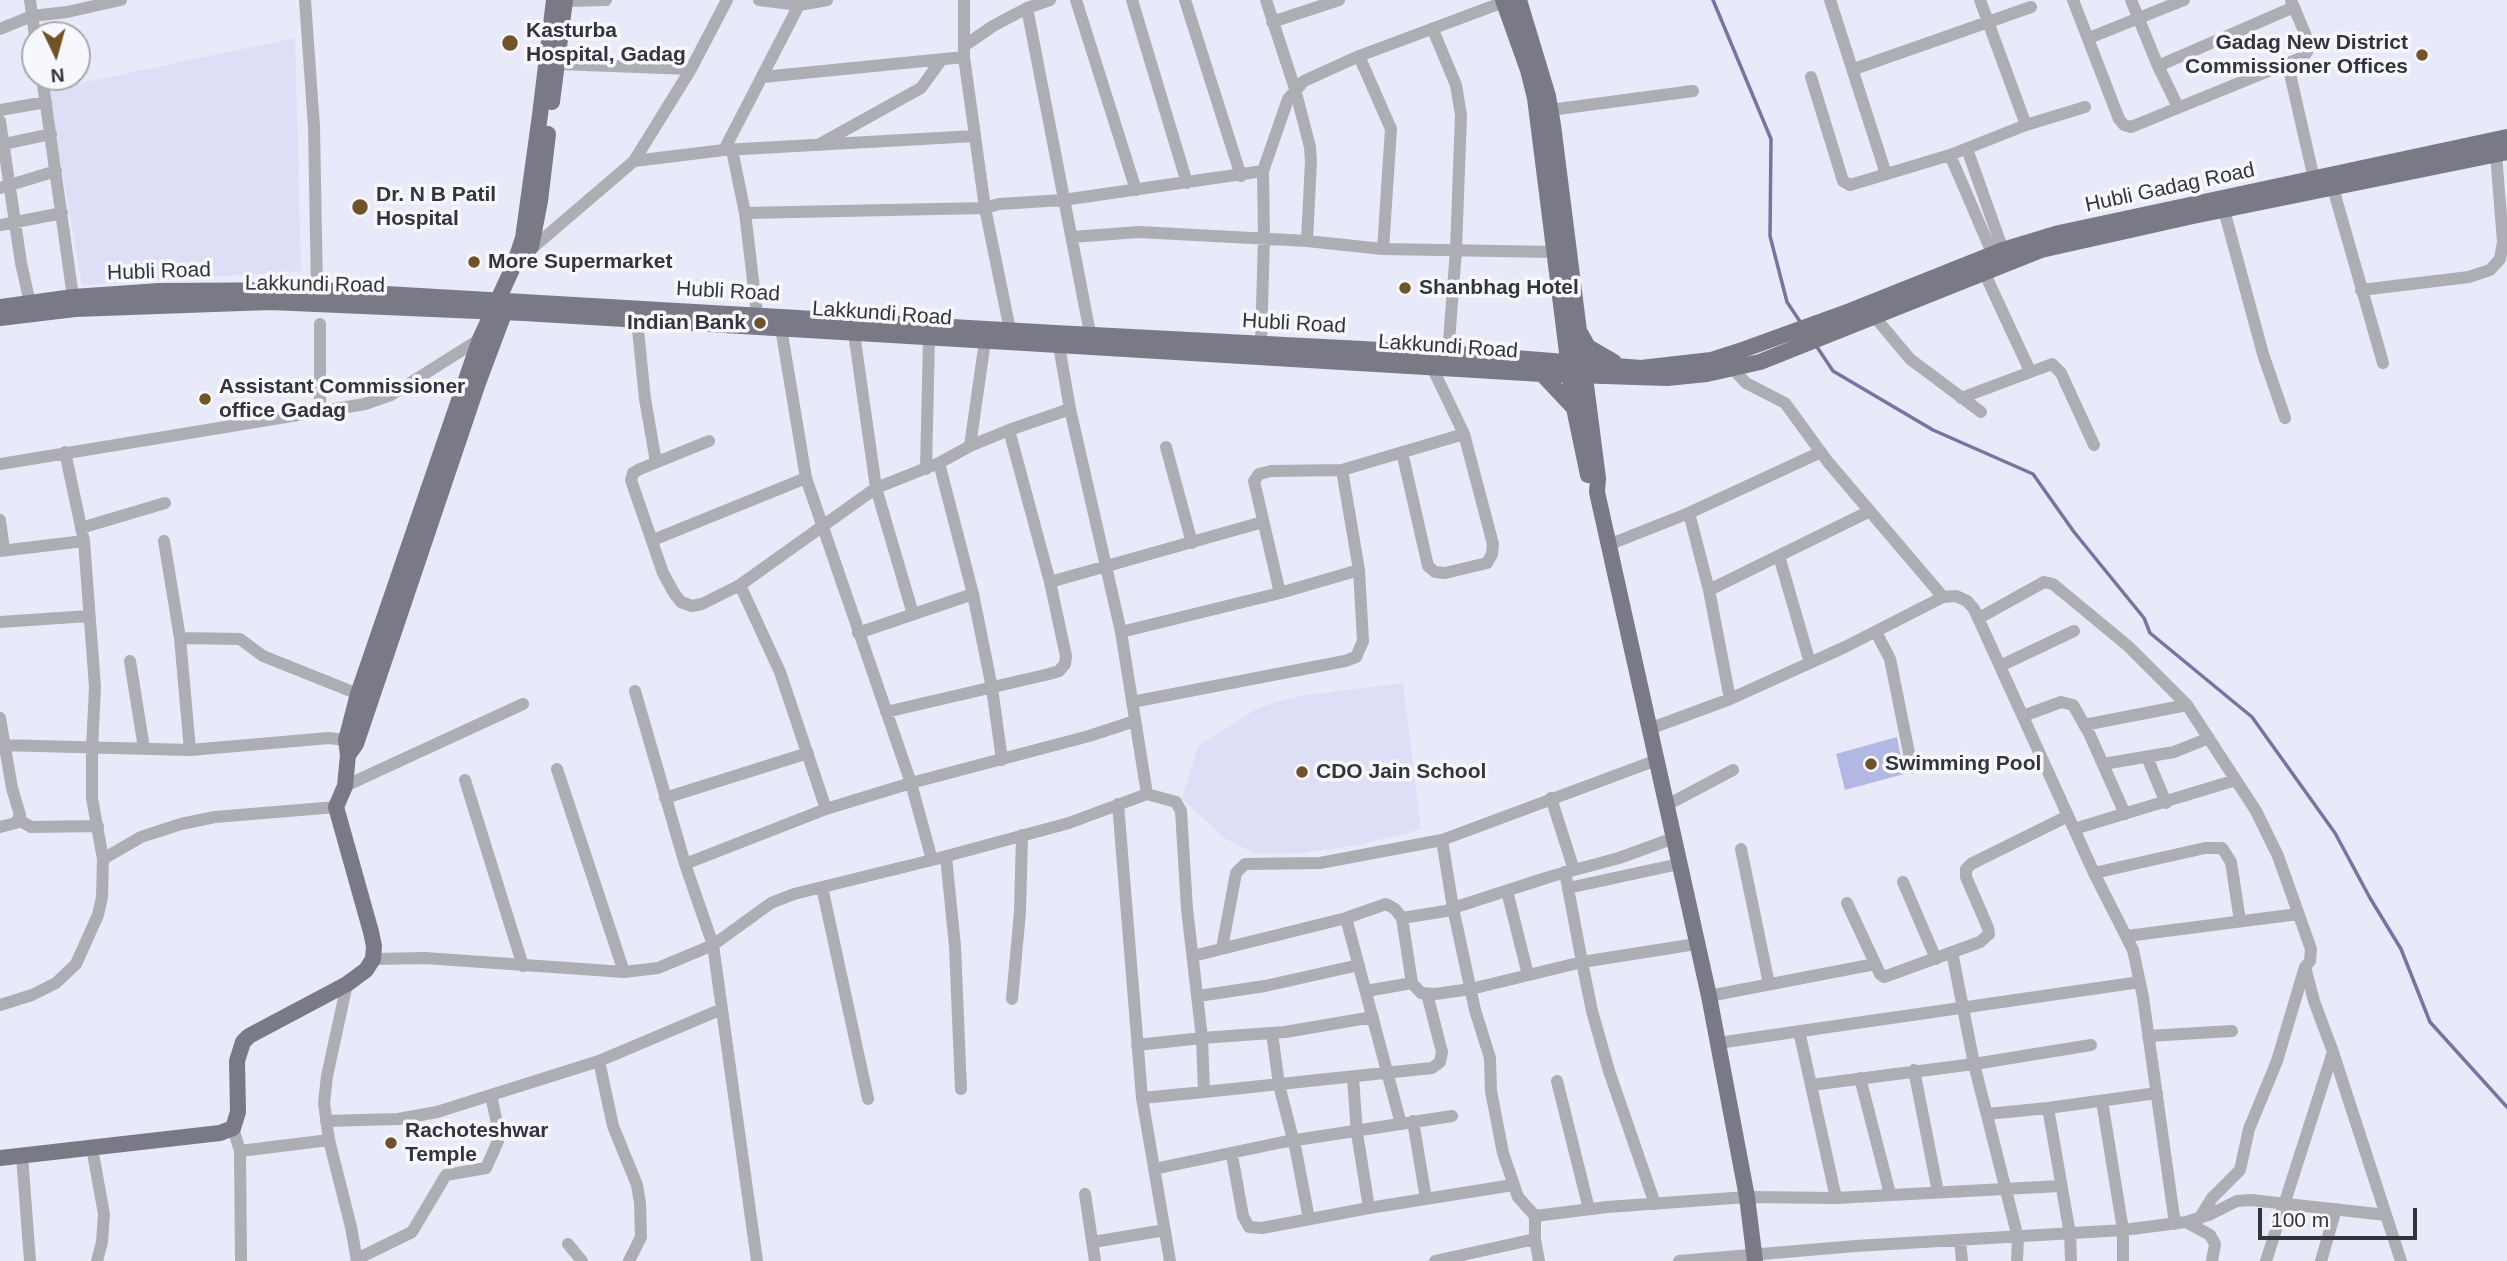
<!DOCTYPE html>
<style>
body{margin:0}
#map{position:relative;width:2507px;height:1261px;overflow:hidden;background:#e8e9f9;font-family:Helvetica,sans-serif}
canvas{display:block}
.north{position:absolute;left:21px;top:21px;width:70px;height:70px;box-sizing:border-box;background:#f7f7fe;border:2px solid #a9a9b0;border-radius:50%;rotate:175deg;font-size:19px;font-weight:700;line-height:28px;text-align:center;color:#34343a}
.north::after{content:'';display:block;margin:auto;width:24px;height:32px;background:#725228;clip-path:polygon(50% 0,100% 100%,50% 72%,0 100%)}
.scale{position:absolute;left:2258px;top:1208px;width:159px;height:32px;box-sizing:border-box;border:4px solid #34343a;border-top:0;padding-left:9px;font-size:21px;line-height:24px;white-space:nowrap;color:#34343a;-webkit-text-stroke:5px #f7f7fe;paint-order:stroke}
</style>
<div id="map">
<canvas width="2507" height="1261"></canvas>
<div class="north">N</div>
<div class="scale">100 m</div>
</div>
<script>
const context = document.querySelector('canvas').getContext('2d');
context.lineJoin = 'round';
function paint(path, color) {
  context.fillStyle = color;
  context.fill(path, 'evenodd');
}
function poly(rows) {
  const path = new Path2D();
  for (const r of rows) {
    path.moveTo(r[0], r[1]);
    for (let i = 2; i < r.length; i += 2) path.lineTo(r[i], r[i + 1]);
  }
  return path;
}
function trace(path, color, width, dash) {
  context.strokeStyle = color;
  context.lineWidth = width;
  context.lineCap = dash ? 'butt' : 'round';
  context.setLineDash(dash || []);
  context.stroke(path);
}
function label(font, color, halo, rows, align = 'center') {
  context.font = font + ' Helvetica,sans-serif';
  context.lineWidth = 7;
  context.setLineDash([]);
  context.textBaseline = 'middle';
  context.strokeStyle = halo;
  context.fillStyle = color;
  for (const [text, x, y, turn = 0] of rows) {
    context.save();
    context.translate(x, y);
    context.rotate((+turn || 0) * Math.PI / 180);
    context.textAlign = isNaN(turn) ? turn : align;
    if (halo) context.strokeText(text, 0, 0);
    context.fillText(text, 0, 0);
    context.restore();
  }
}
const built = poly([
 [295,38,301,271,82,285,48,90],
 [1403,683,1421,829,1358,845,1304,853,1256,854,1224,838,1182,798,1198,746,1258,708,1298,696]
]);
const green = poly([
 [1897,737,1904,774,1845,790,1836,754]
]);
const stream = poly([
 [1713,0,1771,139,1770,236,1787,302,1801,323],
 [1815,344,1833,371,1933,430,2033,474,2074,532,2144,618,2150,633,2252,717,2335,833,2370,898,2401,949,2430,1022,2507,1107]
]);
const minor = poly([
 [30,0,35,36],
 [305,0,314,127,317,290],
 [759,0,799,5,827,0],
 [964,0,964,57,975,136,985,208,1010,330],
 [1076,0,1136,190],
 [1132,0,1187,183],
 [1185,0,1241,176],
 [1266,0,1295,89,1310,147,1311,161,1307,241],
 [1830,0,1886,174],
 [1980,0,2026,125],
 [2073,0,2119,119,2124,125,2131,127,2303,57,2307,52,2306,36,2291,0],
 [2131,0,2158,66,2178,107],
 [565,1,606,0],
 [1027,8,1090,333],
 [1272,22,1339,0],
 [0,29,32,16,67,12,121,0],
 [1433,30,1456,85,1461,115,1456,250,1448,354],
 [2089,38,2184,0],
 [964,46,993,26,1027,8,1050,0],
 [1359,56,1391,129,1383,249],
 [558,64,691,69],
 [2288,65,2314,179],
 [2158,66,2294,7],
 [1854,69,2031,7],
 [42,77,73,297],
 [763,77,964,57],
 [1811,77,1843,181,1850,185,1950,155,2026,125,2085,107],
 [0,110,46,102],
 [1550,110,1693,91],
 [0,121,21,263,30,303],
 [0,145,51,134],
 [818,145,921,88,942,59],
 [1967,149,2003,250],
 [724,150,799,5],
 [732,150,745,213,757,314],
 [1950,155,1993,255],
 [634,161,724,150,975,136],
 [0,188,56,171],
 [2333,188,2383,363],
 [2224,210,2263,354,2285,418],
 [745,213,985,208,999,204,1063,200,1263,171,1288,99,1304,81,1359,56,1504,2],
 [0,225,62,213],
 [1072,237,1139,232,1307,241,1383,249,1554,252],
 [530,250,634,161,691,69,727,0],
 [1984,272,2030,371],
 [2361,290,2469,277,2490,270,2500,259,2503,242,2496,154],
 [1874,316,1910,359,1981,412],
 [637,320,645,399,656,462],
 [781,328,806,478,911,783,932,860],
 [854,333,876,488,913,614],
 [1261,343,1264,238,1263,171],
 [1059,346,1070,409,1121,632,1147,794],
 [1733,369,1746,383,1785,403,1828,462,1943,597],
 [1961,398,2052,364,2061,373,2094,445],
 [320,411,320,324],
 [709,441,640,469,633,473,631,480,663,573,674,593,681,602,692,606,702,604,740,585,876,488,939,463,970,446,1009,430,1070,409],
 [970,446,985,341],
 [1166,447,1192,543],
 [65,452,84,541,95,687,92,748,92,798,103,859],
 [1402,452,1428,566,1435,572,1445,573,1487,563,1492,554,1493,544,1464,434,1432,367],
 [939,463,973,594,992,688,1002,760],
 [0,464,365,404,391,395,480,339],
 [926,469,929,338],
 [1689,513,1709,590,1730,699],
 [0,520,4,550],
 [81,528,165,503],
 [653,540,806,478],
 [164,541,180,638,190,750],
 [1608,545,1689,513,1821,452],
 [0,551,84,541],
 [1779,556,1810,663],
 [1050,582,1263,522],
 [740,585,780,672,826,809],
 [1709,590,1870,511],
 [1280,593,1254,481,1259,474,1271,471,1342,470],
 [1979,618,2044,582,2053,584,2128,646,2187,705,2256,811,2278,856,2311,949,2310,961,2305,967,2314,1001,2333,1052,2401,1261],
 [0,622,89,616],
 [1121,632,1280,593,1359,570],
 [1876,632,1890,659,1912,768],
 [858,633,973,594],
 [180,638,240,639,263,656,358,694],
 [130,661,144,748],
 [2000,666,2074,631],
 [635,691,685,864,713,945,757,1261],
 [1132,702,1345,661,1356,657,1363,641,1359,570,1342,470,1464,434],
 [886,712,1049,674,1059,671,1065,664,1066,656,1050,582,1009,430],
 [2023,716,2061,702,2073,705,2089,733,2125,814],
 [0,718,12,788,20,815,16,823,0,827],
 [2084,725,2187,705],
 [1649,729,1730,699,1845,647,1943,597,1956,596,1967,601,1974,609,2094,873,2133,950,2143,997,2175,1224],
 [0,745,190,750,329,738,346,740],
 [2147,757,2166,803],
 [2103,764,2174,752,2209,738],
 [557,769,624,972],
 [465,780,523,966],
 [345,786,523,704],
 [665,798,808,753],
 [1551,798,1574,870],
 [1118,804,1142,1098,1170,1261],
 [1667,805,1733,770],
 [19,820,31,827,98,826],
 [2074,829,2236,780],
 [1674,838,1619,858,1552,876,1453,908,1475,1010,1490,1058,1491,1091,1503,1153,1518,1197,1535,1216,1607,1207,1747,1197,1836,1198,2060,1186],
 [1741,849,1769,984],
 [946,857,955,946,961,1089],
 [685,864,826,809,911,783,1089,736,1135,721],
 [1565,872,1582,962,1696,944],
 [2094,873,2205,848,2222,848,2231,862,2240,921],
 [1903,882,1936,959],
 [822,887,868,1099],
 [1568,888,1679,864],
 [1507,891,1528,975],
 [1847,903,1880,974,1884,977,1980,942,1989,934,1988,928,1966,877,1966,869,1971,864,2068,816],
 [1346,918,1401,1124],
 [1402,918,1446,911,1453,908,1442,840],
 [2127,936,2298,914],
 [1222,948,1236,873,1245,864,1320,863,1442,840,1657,760],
 [1952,952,1974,1064,2018,1238,2017,1261],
 [1193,956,1346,918,1386,904,1395,909,1402,918,1412,983,1421,993,1435,994,1471,989,1582,962,1592,1011,1609,1071,1655,1204],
 [373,959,425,958,624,972,658,968,713,945,771,903,794,894,932,860,1069,823,1147,794,1176,802,1181,811,1187,909,1202,1038,1285,1032,1373,1017],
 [347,984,327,1076,324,1103,329,1140,351,1227,357,1261],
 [1366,991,1412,983],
 [1198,996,1265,986,1359,965],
 [1709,996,1875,964],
 [1012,999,1020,912,1022,835],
 [0,1005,32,995,56,983,76,964,98,915,102,897,103,859,141,837,181,824,215,817,336,807],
 [1799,1031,1836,1198],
 [1272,1033,1279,1085,1296,1151,1309,1219],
 [2148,1036,2232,1031],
 [1718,1043,2140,982],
 [1137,1045,1202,1038,1204,1092,1432,1068,1440,1062,1442,1052,1427,994],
 [599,1061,613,1126,637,1185,640,1203,641,1237,629,1261],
 [1914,1070,1938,1192],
 [1860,1078,1890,1194],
 [1557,1081,1589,1209],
 [1811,1085,1974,1064,2091,1045],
 [1142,1098,1204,1092],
 [2102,1101,2123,1230,2123,1261],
 [1987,1114,2048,1108],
 [326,1121,398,1119,437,1112,599,1061,722,1009],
 [1413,1121,1426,1199],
 [233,1128,240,1151,241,1261],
 [92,1148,104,1214,102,1242,97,1261],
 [240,1151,329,1140],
 [1232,1155,1243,1216,1249,1227,1262,1228,1369,1208,1357,1133,1353,1078],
 [22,1156,30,1261],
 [1154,1169,1283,1142,1452,1116],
 [1085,1194,1095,1261],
 [1369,1208,1513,1185],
 [1535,1216,1535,1239,1539,1261],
 [2199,1219,2212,1198,2240,1170,2249,1129,2277,1061,2305,967],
 [2186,1222,2210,1235,2215,1244,2212,1261],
 [1960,1240,1962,1261],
 [1093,1242,1165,1230],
 [568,1244,582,1261],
 [357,1259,412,1232,446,1175,486,1168,498,1141,499,1133,491,1095],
 [1435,1261,1535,1239],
 [1679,1261,1856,1246,2123,1230,2186,1222,2211,1214,2237,1201,2251,1200,2386,1215],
 [2071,1261,2070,1234,2048,1108,2157,1093],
 [2266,1261,2333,1052],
 [2321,1261,2336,1209]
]);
const major = poly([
 [1503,0,1528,70,1535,98,1574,408,1588,475],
 [1519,0,1548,96,1553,125,1579,331,1588,347,1614,362],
 [552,102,565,0],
 [531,247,540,201,548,134],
 [0,307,73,297,159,291,317,290,1055,333,1477,355,1641,368,1711,360,1745,349,1850,311,2003,250,2059,233,2507,137],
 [0,318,75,309,270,302,524,313,1542,374,1667,378,1707,374,1760,362,2041,250,2193,216,2507,152],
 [1579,331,1598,478,1597,492,1709,996,1747,1197,1755,1261],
 [1542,374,1574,408],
 [348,755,356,744,478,383,508,303],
 [0,1158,220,1133,233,1128,238,1112,237,1061,243,1042,249,1036,347,984,366,970,373,959,374,946,371,932,336,807,345,786,348,755,346,740,358,694,480,339,514,265,523,238,540,115,554,0]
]);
const markers = [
 [510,43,9,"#725228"],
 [2422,55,7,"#725228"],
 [360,207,9,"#725228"],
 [474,262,7,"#725228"],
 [1405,288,7,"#725228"],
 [760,323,7,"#725228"],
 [205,399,7,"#725228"],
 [1871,764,7,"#725228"],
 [1302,772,7,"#725228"],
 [391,1143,7,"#725228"]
];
const poiNames = [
 ["Kasturba",526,31],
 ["Hospital, Gadag",526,55],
 ["Gadag New District",2408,43,"right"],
 ["Commissioner Offices",2408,67,"right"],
 ["Dr. N B Patil",376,195],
 ["Hospital",376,219],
 ["More Supermarket",488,262],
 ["Shanbhag Hotel",1419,288],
 ["Indian Bank",746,323,"right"],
 ["Assistant Commissioner",219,387],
 ["office Gadag",219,411],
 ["Swimming Pool",1885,764],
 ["CDO Jain School",1316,772],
 ["Rachoteshwar",405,1131],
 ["Temple",405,1155]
];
const streetNames = [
 ["Hubli Gadag Road",2170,188,-12],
 ["Hubli Road",159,272,-2],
 ["Lakkundi Road",315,285,1],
 ["Hubli Road",728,292,3],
 ["Lakkundi Road",882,314,4],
 ["Hubli Road",1294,324,3],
 ["Lakkundi Road",1448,347,4]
];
paint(built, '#dddff7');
paint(green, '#b3b7e3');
trace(stream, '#74769f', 3.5);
trace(minor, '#adadb4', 12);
trace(major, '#797a86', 16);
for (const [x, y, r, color] of markers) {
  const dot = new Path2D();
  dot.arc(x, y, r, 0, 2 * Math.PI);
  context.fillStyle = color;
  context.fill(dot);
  trace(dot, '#f7f7fe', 2.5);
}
label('bold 21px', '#34343a', '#f7f7fe', poiNames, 'left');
label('21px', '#34343a', '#f7f7fe', streetNames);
</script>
